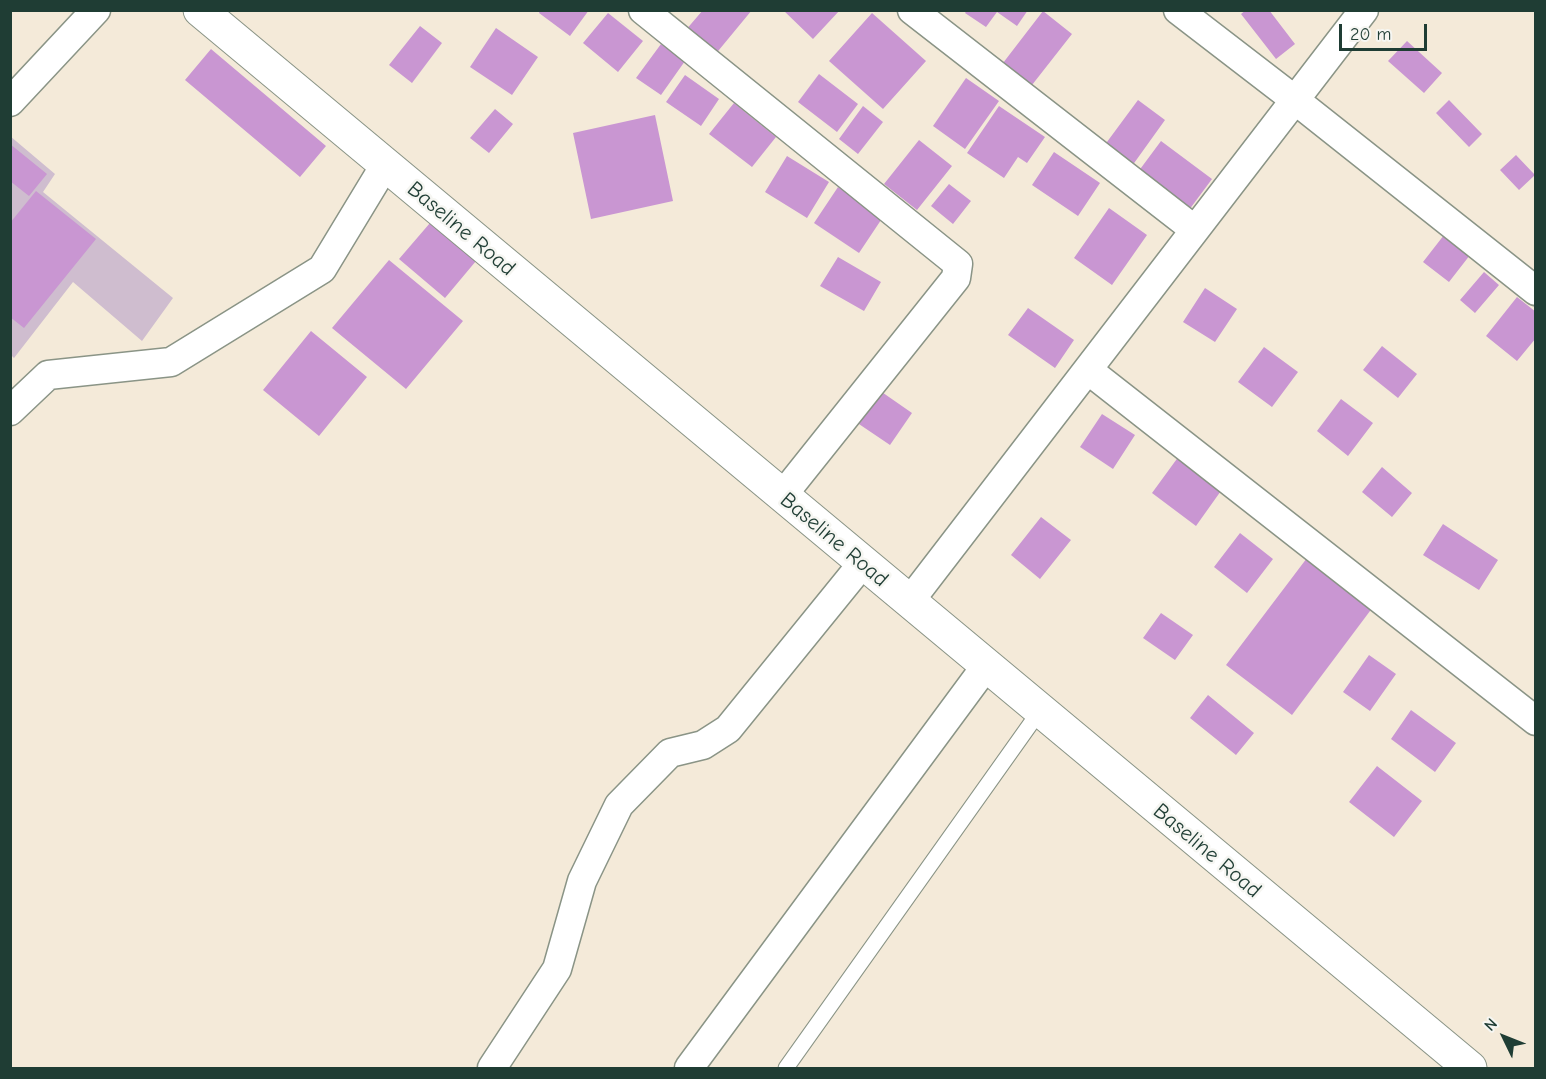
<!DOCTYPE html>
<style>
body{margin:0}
#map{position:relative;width:1546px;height:1079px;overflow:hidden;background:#f4ead9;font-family:"Comic Neue",sans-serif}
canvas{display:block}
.frame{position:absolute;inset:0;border:12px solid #1f3d34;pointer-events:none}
.north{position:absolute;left:1474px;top:1007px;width:60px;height:60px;-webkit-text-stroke:4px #f6f6f2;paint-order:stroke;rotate:313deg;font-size:16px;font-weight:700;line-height:24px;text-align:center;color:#1f3d34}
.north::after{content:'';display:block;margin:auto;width:21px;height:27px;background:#1f3d34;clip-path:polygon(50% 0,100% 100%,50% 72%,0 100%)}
.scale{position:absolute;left:1339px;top:24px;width:88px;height:27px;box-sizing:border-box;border:3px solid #1f3d34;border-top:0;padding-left:8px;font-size:18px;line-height:21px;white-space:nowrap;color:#1f3d34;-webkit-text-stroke:4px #f6f6f2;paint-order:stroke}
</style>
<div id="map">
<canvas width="1546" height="1079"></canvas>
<div class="frame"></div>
<div class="north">N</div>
<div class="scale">20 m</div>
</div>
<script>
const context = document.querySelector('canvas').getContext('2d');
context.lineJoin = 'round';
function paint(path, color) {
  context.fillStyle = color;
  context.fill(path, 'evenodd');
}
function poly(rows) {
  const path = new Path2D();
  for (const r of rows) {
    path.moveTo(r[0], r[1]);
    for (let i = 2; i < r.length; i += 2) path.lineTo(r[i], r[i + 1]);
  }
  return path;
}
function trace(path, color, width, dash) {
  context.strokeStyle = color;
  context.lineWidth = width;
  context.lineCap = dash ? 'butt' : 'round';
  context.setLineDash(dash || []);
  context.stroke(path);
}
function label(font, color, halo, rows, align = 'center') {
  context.font = font + ' "Comic Neue",sans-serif';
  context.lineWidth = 5;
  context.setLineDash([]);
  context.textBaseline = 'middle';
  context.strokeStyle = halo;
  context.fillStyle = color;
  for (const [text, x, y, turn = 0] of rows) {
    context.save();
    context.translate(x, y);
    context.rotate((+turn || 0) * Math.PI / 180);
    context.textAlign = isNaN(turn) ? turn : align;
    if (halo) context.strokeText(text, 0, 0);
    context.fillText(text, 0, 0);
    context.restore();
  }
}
const industrial = poly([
 [10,136,55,174,43,192,173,298,142,341,73,282,14,358,11,355]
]);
const building = poly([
 [540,10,589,10,570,36,539,13],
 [703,10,752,10,714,56,685,31],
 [783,10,840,10,813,39],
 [967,10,1028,10,1017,26,997,12,986,27,965,13],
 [1246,10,1269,10,1295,44,1276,59,1241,14],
 [1043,11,1072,34,1032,85,1003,63],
 [608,13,643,41,618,72,583,43],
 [872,13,926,61,883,109,829,61],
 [420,26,442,43,412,83,389,65],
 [496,28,538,57,512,95,470,67],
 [1407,41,1442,73,1424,93,1388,61],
 [661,44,685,61,661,95,636,78],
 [211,49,326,146,300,177,185,80],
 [819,74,858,104,837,132,798,102],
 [685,75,719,99,701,126,666,102],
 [966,78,999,101,965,149,933,126],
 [1138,100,1165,120,1132,166,1104,146],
 [1449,100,1482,134,1469,147,1436,113],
 [734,103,776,137,752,167,709,134],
 [863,106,883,122,858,154,839,139],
 [999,106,1045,137,1027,163,1018,157,1004,178,967,153],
 [495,109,513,124,489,153,470,138],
 [655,115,673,201,591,219,573,133],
 [919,140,952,166,917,210,884,184],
 [1161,141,1212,179,1189,210,1138,172],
 [10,144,47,174,29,196,10,181],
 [1054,152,1100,183,1078,216,1032,185],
 [1516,155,1535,175,1519,190,1500,170],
 [787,156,829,182,807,218,765,192],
 [949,184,971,201,953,224,931,206],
 [838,187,883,217,859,253,814,223],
 [36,191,96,239,24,328,10,317,10,223],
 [1109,208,1147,235,1112,285,1074,258],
 [430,223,476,261,445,298,399,259],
 [1444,235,1470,255,1449,282,1423,262],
 [838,257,881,282,864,311,820,286],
 [389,260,463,321,406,389,332,328],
 [1484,272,1499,285,1475,313,1460,300],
 [1205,288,1237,309,1215,342,1183,322],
 [1517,297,1536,312,1536,338,1517,361,1486,336],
 [1028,308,1074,340,1055,368,1008,335],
 [311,331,367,377,319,436,263,390],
 [1382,346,1417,374,1398,398,1363,370],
 [1264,347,1298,372,1272,407,1238,382],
 [876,388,912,413,890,445,853,420],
 [1341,399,1373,423,1348,456,1317,431],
 [1102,414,1135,435,1113,469,1080,447],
 [1179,456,1223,488,1196,526,1152,493],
 [1382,467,1412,493,1392,517,1362,492],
 [1041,517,1071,540,1040,579,1011,555],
 [1443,524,1498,560,1479,590,1423,555],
 [1240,533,1273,559,1247,593,1214,567],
 [1310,554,1376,603,1292,715,1226,665],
 [1161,613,1193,635,1175,660,1143,638],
 [1369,655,1396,674,1370,711,1343,692],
 [1208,695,1254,733,1236,755,1190,718],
 [1411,710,1456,743,1435,772,1391,739],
 [1377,766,1422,801,1394,837,1349,802]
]);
const lane = poly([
 [786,1068,1039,712]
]);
const street = poly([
 [643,10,958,264,956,278,782,496],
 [912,10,1195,230],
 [1178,10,1295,100,1536,291],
 [10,102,96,10],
 [1088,370,1536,721],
 [10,411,48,375,171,362,322,269,385,165],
 [909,602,1364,10],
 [492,1068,557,969,582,881,619,805,670,753,703,745,728,729,862,564],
 [689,1068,986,666]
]);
const primary = poly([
 [200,10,1470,1068]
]);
const streetNames = [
 ["Baseline Road",461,229,40],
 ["Baseline Road",834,540,40],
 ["Baseline Road",1207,851,40]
];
paint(industrial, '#cfbdcf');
paint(building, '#c996d2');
trace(lane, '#8a9486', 17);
trace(street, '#8a9486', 31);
trace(primary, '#8a9486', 35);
trace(lane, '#fff', 15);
trace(street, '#fff', 28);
trace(primary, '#fff', 33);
label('22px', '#1f3d34', '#f6f6f2', streetNames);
</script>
